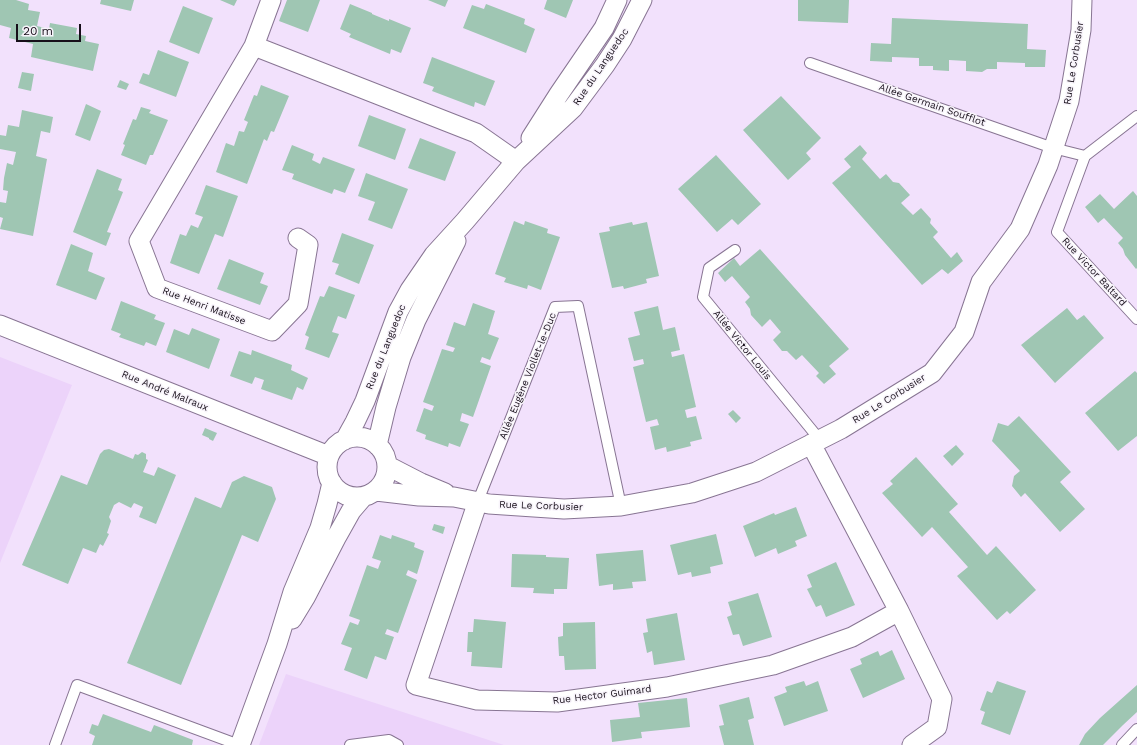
<!DOCTYPE html>
<meta charset="utf-8">
<style>
body{margin:0}
#map{position:relative;width:1137px;height:745px;overflow:hidden;background:#f2e1fc;font-family:"Work Sans",sans-serif}
canvas{display:block}
.scale{position:absolute;left:16px;top:24px;width:65px;height:18px;box-sizing:border-box;border:2px solid #160e19;border-top:0;padding-left:5px;font-size:12px;line-height:14px;white-space:nowrap;color:#160e19;-webkit-text-stroke:3px #f8f4fb;paint-order:stroke}
</style>
<div id="map">
<canvas width="1137" height="745"></canvas>
<div class="scale">20 m</div>
</div>
<script>
const context = document.querySelector('canvas').getContext('2d');
context.lineJoin = 'round';
function paint(path, color) {
  context.fillStyle = color;
  context.fill(path, 'evenodd');
}
function poly(rows) {
  const path = new Path2D();
  for (const r of rows) {
    if (r.length === 3) {
      path.moveTo(r[0] + r[2], r[1]);
      path.arc(r[0], r[1], r[2], 0, 2 * Math.PI);
      continue;
    }
    path.moveTo(r[0], r[1]);
    for (let i = 2; i < r.length; i += 2) path.lineTo(r[i], r[i + 1]);
  }
  return path;
}
function trace(path, color, width, dash) {
  context.strokeStyle = color;
  context.lineWidth = width;
  context.lineCap = dash ? 'butt' : 'round';
  context.setLineDash(dash || []);
  context.stroke(path);
}
function label(font, color, halo, rows, align = 'center') {
  context.font = font + ' "Work Sans",sans-serif';
  context.lineWidth = 3;
  context.setLineDash([]);
  context.textBaseline = 'middle';
  context.strokeStyle = halo;
  context.fillStyle = color;
  for (const [text, x, y, turn = 0] of rows) {
    context.save();
    context.translate(x, y);
    context.rotate((+turn || 0) * Math.PI / 180);
    context.textAlign = isNaN(turn) ? turn : align;
    if (halo) context.strokeText(text, 0, 0);
    context.fillText(text, 0, 0);
    context.restore();
  }
}
const built = poly([
 [0,357,72,385,0,563],
 [286,674,504,745,259,745]
]);
const building = poly([
 [0,0,16,0,29,4,28,10,40,12,37,26,49,29,50,23,77,28,76,34,86,36,85,41,99,44,93,71,31,57,33,44,9,38,11,28,0,25],
 [101,0,134,0,131,11,100,4],
 [220,0,237,0,234,6],
 [287,0,320,0,308,32,279,21],
 [428,0,448,0,445,7],
 [547,0,573,0,566,18,544,9],
 [798,0,849,0,848,23,798,21],
 [350,4,372,13,372,14,389,21,389,19,411,28,401,53,391,49,390,54,349,37,351,34,340,29],
 [486,4,525,19,524,24,535,29,526,53,463,28,472,5,484,9],
 [183,6,213,18,199,54,169,42],
 [892,18,1028,24,1027,49,1046,50,1045,67,1025,67,1025,63,997,62,997,69,987,69,982,72,966,71,966,61,949,60,949,71,933,70,933,66,919,66,919,58,892,57,892,62,870,61,871,43,891,44],
 [158,50,189,62,176,97,139,83,143,73,149,75],
 [432,57,495,81,485,106,475,102,474,107,432,91,434,87,423,83],
 [22,72,34,74,31,91,18,88],
 [120,80,129,84,126,90,117,87],
 [261,85,289,96,274,132,271,131,267,141,264,139,247,184,216,172,226,143,234,146,239,131,244,132,248,122,244,120,254,95,257,96],
 [781,96,821,138,806,153,811,159,788,180,743,130],
 [86,104,101,111,90,141,75,135],
 [141,107,151,110,149,113,168,120,153,155,150,155,146,165,121,155,125,145,123,144,133,119,136,120],
 [22,110,53,117,50,133,41,131,36,156,47,159,33,236,0,229,3,218,0,217,0,202,6,203,8,191,3,190,4,178,7,163,13,165,16,152,0,149,0,135,6,136,8,125,19,127],
 [369,115,406,129,395,160,358,146],
 [420,138,456,152,445,181,408,168],
 [292,145,314,154,312,160,320,164,323,157,355,169,345,193,334,189,332,194,292,179,294,174,282,170],
 [860,145,867,153,862,159,880,179,886,174,893,182,899,183,910,195,901,203,913,215,921,208,931,219,930,223,938,232,933,237,951,258,957,252,963,261,948,274,942,269,922,285,832,183,851,167,844,159],
 [716,155,761,204,738,225,732,219,717,232,678,189],
 [97,169,122,179,118,190,123,192,107,232,111,233,106,246,73,232],
 [366,173,408,189,392,229,368,220,375,202,358,196],
 [206,185,238,196,223,237,215,234,199,274,170,263,180,234,186,236,191,225,198,228,203,217,195,214],
 [1133,191,1137,196,1137,268,1136,269,1125,255,1123,249,1118,243,1123,238,1104,218,1098,223,1085,207,1100,194,1114,209],
 [514,221,524,225,525,221,548,229,547,233,560,237,541,290,528,285,527,289,504,282,506,278,495,274],
 [632,222,633,225,647,222,659,276,646,279,647,283,624,289,623,286,612,288,599,233,610,231,609,227],
 [342,233,374,245,359,284,335,274,339,264,332,262],
 [71,244,93,253,88,271,105,278,96,300,56,285],
 [760,249,849,349,829,366,836,374,824,384,816,376,819,373,802,355,796,360,787,351,782,351,773,340,781,332,770,319,762,327,751,315,750,309,745,302,750,297,732,276,725,282,718,273,734,258,740,266],
 [229,259,264,273,260,283,268,286,260,305,217,289],
 [329,286,355,295,346,319,338,316,332,332,339,334,329,358,305,349,309,337,305,335,320,296,324,297],
 [121,301,156,315,154,319,165,323,156,346,146,342,144,346,119,337,121,334,111,330],
 [473,303,495,311,488,334,499,338,490,360,482,357,480,362,491,366,473,417,462,413,460,421,469,424,460,447,449,443,448,447,425,439,426,435,416,431,424,408,432,411,434,406,423,402,442,349,453,352,455,348,446,345,454,322,465,326],
 [658,306,663,330,675,327,680,350,671,352,672,357,684,354,696,407,685,410,687,418,696,416,702,439,690,442,691,446,667,452,666,447,655,450,650,427,659,425,657,419,646,422,633,367,644,364,643,359,634,361,628,338,640,335,634,312],
 [1067,308,1077,320,1084,315,1104,338,1055,383,1021,345],
 [192,328,220,339,209,369,166,352,174,329,189,335],
 [252,350,292,365,291,370,308,378,303,390,297,387,292,400,261,389,264,380,255,377,252,384,230,376,239,351,251,355],
 [1135,371,1137,373,1137,436,1118,451,1085,413],
 [733,410,741,418,736,423,728,414],
 [1019,416,1071,472,1060,482,1085,509,1060,532,1025,493,1021,497,1012,486,1014,476,1020,471,992,441,998,423,1008,426],
 [205,428,217,433,213,441,209,439,209,438,202,435],
 [956,445,964,454,952,466,943,456],
 [109,449,133,459,135,454,138,455,142,452,146,454,146,459,148,460,143,472,154,476,158,467,176,475,156,524,139,517,143,507,134,503,131,508,119,502,114,505,109,517,111,521,107,533,109,534,103,546,100,544,96,553,83,548,68,584,22,565,61,475,87,485,100,454,104,450],
 [916,457,958,504,949,512,987,555,996,546,1036,590,1010,614,1007,611,997,620,957,576,968,567,932,527,922,537,882,493,893,484,890,481],
 [244,476,272,487,276,499,258,542,242,535,181,685,127,663,195,497,221,508,232,482],
 [796,507,807,536,795,541,797,546,778,554,776,548,755,557,743,526,774,513,775,515],
 [434,524,445,527,443,534,432,530],
 [716,534,723,564,710,567,711,573,692,577,691,572,678,575,670,545],
 [380,535,391,539,392,535,415,543,414,547,424,551,417,574,408,570,406,575,417,580,398,633,387,629,385,634,394,637,386,660,375,656,367,679,344,670,352,648,341,644,350,622,358,625,360,620,349,616,367,565,378,569,381,561,372,558],
 [643,550,646,581,632,582,633,588,613,590,613,584,599,586,596,554],
 [512,554,546,555,546,557,569,558,567,589,554,589,554,594,533,593,534,588,511,587],
 [836,562,855,605,826,617,821,605,816,607,807,589,812,587,807,575],
 [758,593,772,637,743,646,739,634,733,635,727,617,732,615,728,602],
 [677,613,685,660,654,665,652,651,647,653,643,633,648,632,646,619],
 [474,619,506,622,502,668,471,666,472,652,467,652,468,632,473,632],
 [595,622,596,669,565,670,564,656,559,656,558,637,563,636,563,623],
 [892,650,905,679,863,698,850,669,862,664,860,659,878,651,880,656],
 [804,681,806,686,818,681,828,711,784,726,774,697,787,692,785,687],
 [997,681,1026,691,1010,735,981,724,985,712,980,710,987,691,992,693],
 [1137,685,1137,712,1123,725,1103,745,1079,745,1085,734,1100,718],
 [749,697,754,718,748,720,754,745,724,745,719,726,724,725,719,705],
 [687,698,690,727,641,732,642,738,612,742,610,720,640,717,638,703],
 [103,714,151,732,154,725,193,740,192,745,92,745,95,736,89,733,92,724,98,726]
]);
const service = poly([
 [810,63,1053,148,1085,156],
 [1085,156,1057,232,1137,319],
 [1085,156,1137,116],
 [735,250,709,268,703,297,820,440],
 [478,501,555,307,578,306,621,506],
 [55,745,77,685,239,745],
 [350,745,389,740,398,745],
 [1122,745,1137,729]
]);
const minor = poly([
 [254,46,271,0],
 [531,138,559,94,604,28,617,0],
 [298,238,308,245,298,304,272,331,157,288,139,241,254,46,476,133,516,161],
 [0,325,329,456],
 [357,467,30],
 [345,440,355,422,365,401,398,312,410,290,434,255,465,221,516,161,573,108,605,65,622,39,642,0],
 [811,444,899,611,942,699,937,727,912,745],
 [377,445,386,407,401,357,416,320,456,241],
 [388,466,421,483,445,493],
 [376,491,419,496,454,497,489,504,564,509,621,506,692,493,756,472,841,429,932,373,964,332,981,282,1020,229,1048,165,1069,101,1081,30,1082,0],
 [478,501,416,685,477,700,557,702,667,687,773,665,852,637,899,611],
 [292,619,306,596,337,536,351,511,363,497],
 [240,745,277,644,293,592,320,528,327,504,332,483]
]);
const streetNames = [
 ["Rue Le Corbusier",1074,63,-81],
 ["Rue du Languedoc",601,67,-56],
 ["Allée Germain Soufflot",932,105,19],
 ["Rue Victor Baltard",1094,272,47],
 ["Rue Henri Matisse",204,306,21],
 ["Allée Victor Louis",742,345,51],
 ["Rue du Languedoc",386,347,-68],
 ["Allée Eugène Viollet-le-Duc",528,376,-68],
 ["Rue André Malraux",165,391,22],
 ["Rue Le Corbusier",889,399,-32],
 ["Rue Le Corbusier",541,506,2],
 ["Rue Hector Guimard",602,695,-7]
];
paint(built, '#ecd3fa');
paint(building, '#9fc6b3');
trace(service, '#887593', 12);
trace(minor, '#887593', 21);
trace(service, '#fff', 10);
trace(minor, '#fff', 19);
label('10px', '#160e19', '#f8f4fb', streetNames);
</script>
